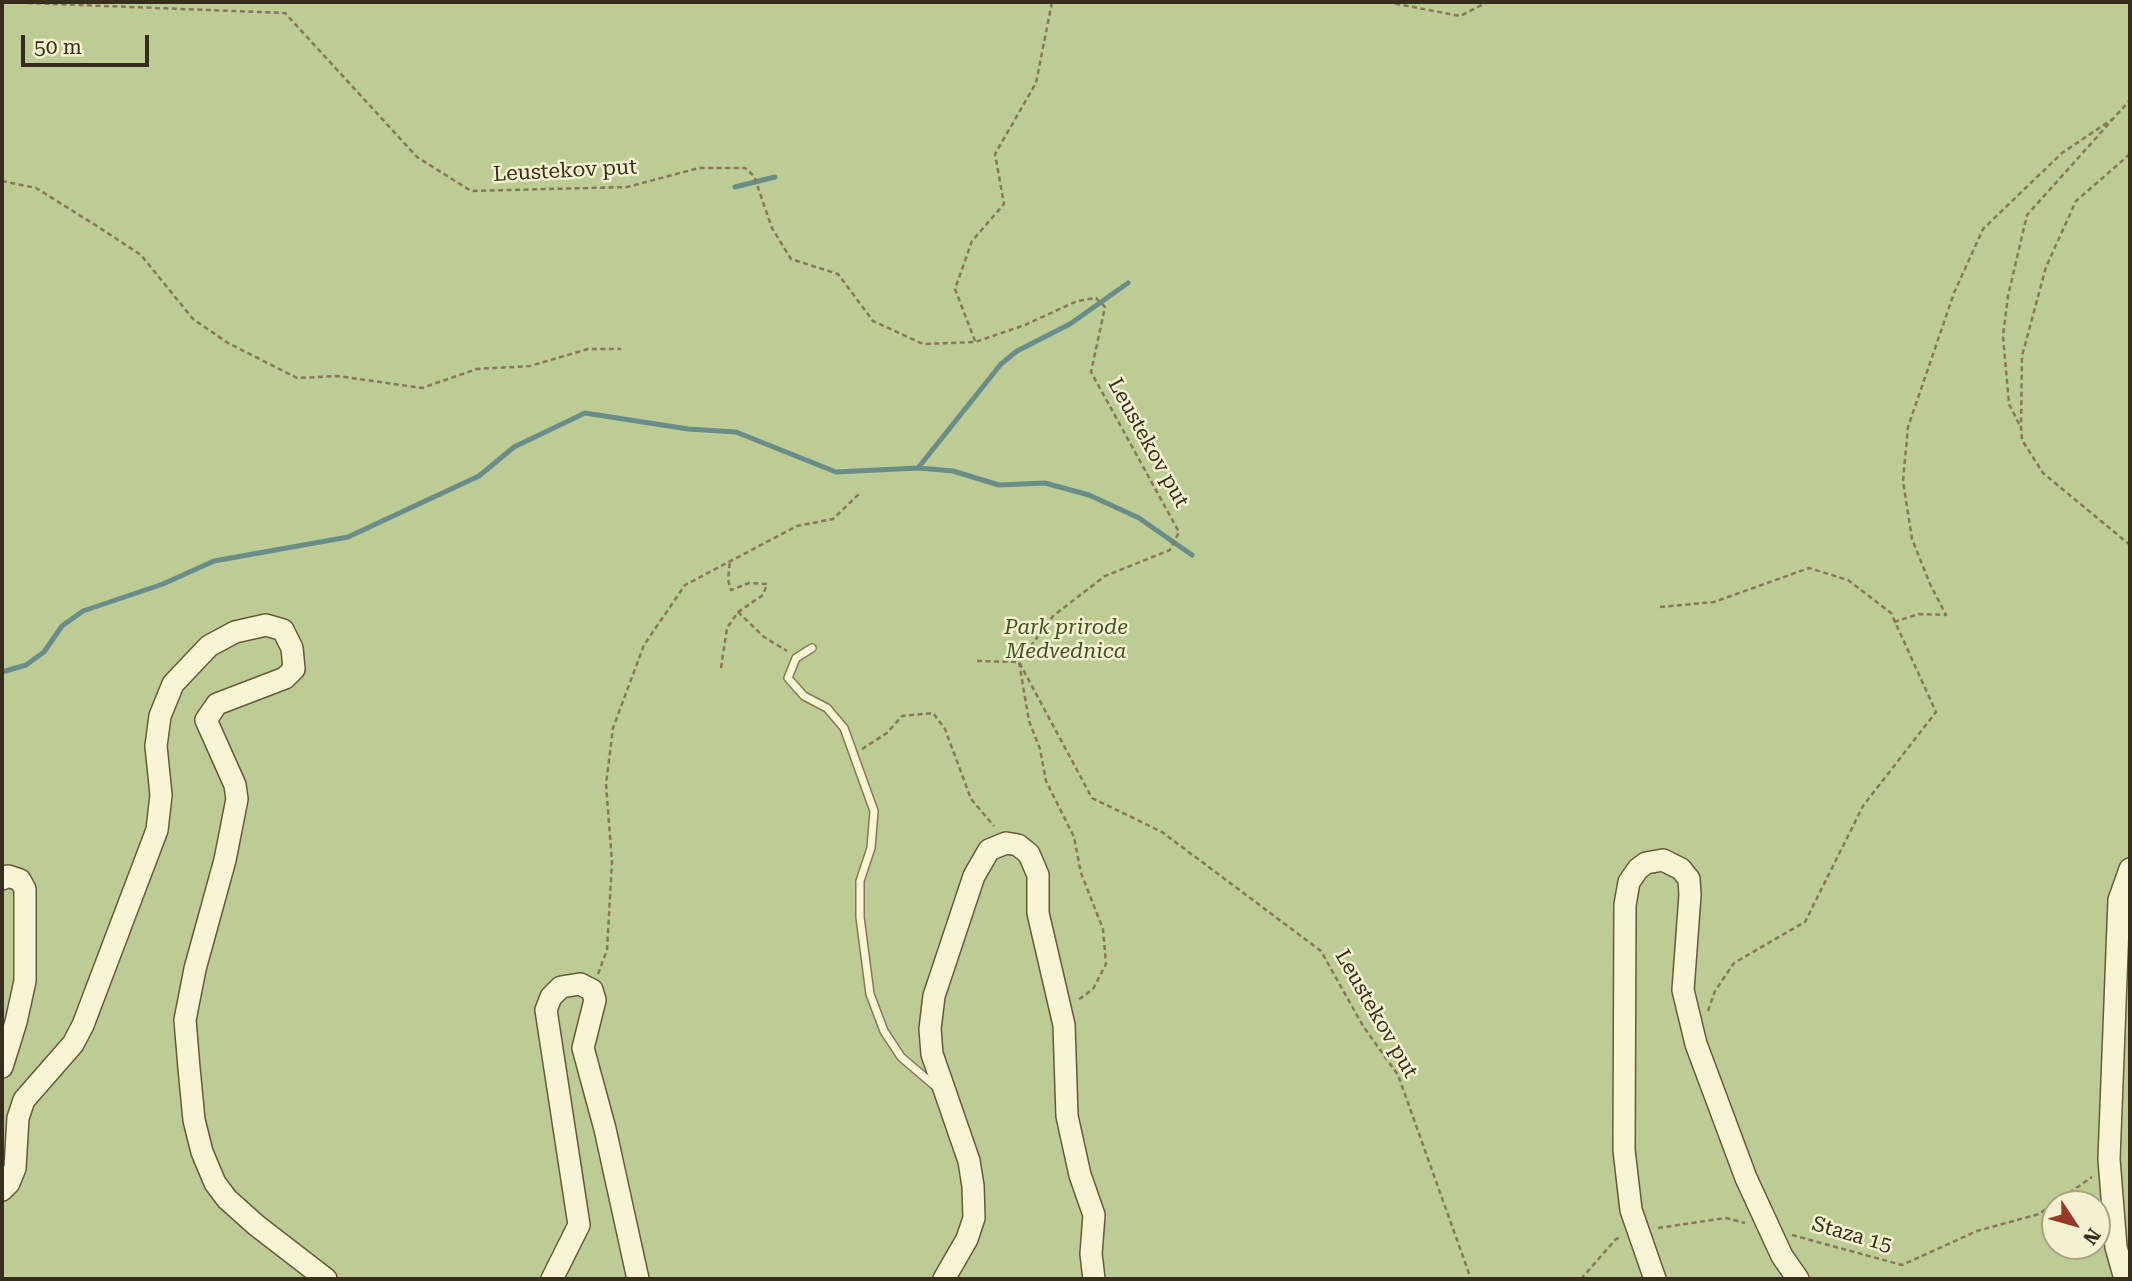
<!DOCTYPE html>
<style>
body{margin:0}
#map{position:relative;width:2132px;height:1281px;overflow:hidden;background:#eee8c0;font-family:"Roboto Serif",serif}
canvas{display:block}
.frame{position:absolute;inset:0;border:4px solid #362d1c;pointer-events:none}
.north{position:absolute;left:2041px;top:1190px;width:70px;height:70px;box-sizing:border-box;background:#f5f0cf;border:2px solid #a9a287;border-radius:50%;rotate:126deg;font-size:19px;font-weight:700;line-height:28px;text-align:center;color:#362d1c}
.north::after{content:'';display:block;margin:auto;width:24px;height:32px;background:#963928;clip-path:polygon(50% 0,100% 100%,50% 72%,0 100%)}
.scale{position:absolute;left:21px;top:35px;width:128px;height:32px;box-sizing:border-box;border:4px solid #362d1c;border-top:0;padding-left:9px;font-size:21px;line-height:24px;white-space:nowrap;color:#362d1c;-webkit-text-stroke:5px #f5f0cf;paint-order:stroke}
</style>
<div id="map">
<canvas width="2132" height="1281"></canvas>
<div class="frame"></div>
<div class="north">N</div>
<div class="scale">50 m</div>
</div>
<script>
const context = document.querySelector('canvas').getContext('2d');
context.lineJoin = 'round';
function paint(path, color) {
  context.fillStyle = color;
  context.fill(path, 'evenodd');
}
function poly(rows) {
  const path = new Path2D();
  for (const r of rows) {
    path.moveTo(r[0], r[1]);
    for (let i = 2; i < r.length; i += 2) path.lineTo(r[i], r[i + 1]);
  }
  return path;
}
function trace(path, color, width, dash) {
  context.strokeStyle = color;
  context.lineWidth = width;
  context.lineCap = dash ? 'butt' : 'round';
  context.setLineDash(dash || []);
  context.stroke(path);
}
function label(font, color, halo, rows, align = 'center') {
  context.font = font + ' "Roboto Serif",serif';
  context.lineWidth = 5;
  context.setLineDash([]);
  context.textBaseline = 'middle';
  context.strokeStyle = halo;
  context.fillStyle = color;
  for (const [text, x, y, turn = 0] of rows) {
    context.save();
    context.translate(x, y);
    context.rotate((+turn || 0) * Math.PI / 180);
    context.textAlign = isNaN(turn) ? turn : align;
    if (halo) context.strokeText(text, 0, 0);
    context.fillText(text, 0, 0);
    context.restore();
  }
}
const green = poly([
 [2,2,2130,2,2130,1279,2,1279],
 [2055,1204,2097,1204,2097,1246,2055,1246]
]);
const stream = poly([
 [735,187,775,177],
 [918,468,1001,364,1017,351,1070,324,1128,283],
 [2,672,26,665,44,652,62,626,83,611,163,584,214,561,348,537,479,476,514,447,585,413,688,429,736,432,836,472,918,468,953,471,999,485,1045,483,1089,495,1139,518,1192,555]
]);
const path = poly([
 [2,2,285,13,417,157,471,191,627,187,699,168,745,168,754,176,772,228,791,259,838,274,873,321,923,344,975,342,1025,325,1077,301,1096,298,1105,307,1091,372,1179,532,1170,550,1105,576,1053,616,1019,662,1092,798,1162,832,1321,951,1363,1026,1398,1075,1471,1279],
 [1387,2,1460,16,1488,2],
 [2130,154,2076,201,2046,267,2022,356,2021,427,2022,440,2043,473,2130,545],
 [2,181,36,188,100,228,141,255,193,319,228,343,297,378,338,376,422,388,477,369,530,366,588,349,621,349],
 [975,341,955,289,972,241,1004,204,995,154,1036,83,1052,2],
 [2019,424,2009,404,2003,336,2008,296,2027,215,2130,100],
 [1660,607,1714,602,1809,568,1848,580,1891,613,1936,712,1863,806,1805,922,1734,963,1715,991,1708,1011],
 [738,612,764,637,787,651],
 [1894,622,1919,614,1946,615,1930,584,1912,539,1903,481,1908,427,1954,293,1983,229,2062,153,2117,116],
 [977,661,1019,662,1029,721,1040,749,1046,781,1074,837,1081,873,1103,929,1106,964,1093,989,1078,1000],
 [721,668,727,628,738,612,763,595,767,584,749,583,731,590,728,580,730,560],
 [862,749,887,733,902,716,933,713,945,729,971,799,994,826],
 [598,974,607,950,612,862,606,784,613,728,644,645,685,585,797,526,833,519,860,493],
 [1658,1228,1726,1218,1745,1223],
 [1792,1235,1902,1265,1977,1231,2039,1214,2092,1177],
 [1581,1279,1616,1239,1621,1237]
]);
const lane = poly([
 [812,648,796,658,788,678,804,696,827,708,844,728,874,811,871,848,860,881,860,917,870,994,884,1031,901,1057,935,1086]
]);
const secondary = poly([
 [2,879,8,876,20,880,25,889,25,981,16,1022,2,1067],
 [2,1190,9,1183,15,1168,18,1118,24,1100,73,1044,83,1025,157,830,161,795,156,746,160,716,173,684,209,646,235,632,266,625,283,630,292,648,294,669,285,678,217,704,206,720,235,785,237,799,225,860,195,969,185,1020,189,1068,194,1120,202,1152,215,1183,227,1199,256,1225,326,1279],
 [552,1279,579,1225,546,1010,551,997,561,987,580,984,592,990,595,1000,583,1048,605,1129,638,1279],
 [944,1279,967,1239,974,1218,973,1186,969,1161,932,1054,930,1029,934,996,974,876,989,850,1006,843,1018,845,1029,854,1038,875,1038,913,1064,1025,1067,1116,1080,1175,1094,1215,1091,1254,1094,1279],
 [1655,1279,1631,1210,1624,1150,1625,905,1629,882,1638,869,1646,863,1663,860,1681,869,1689,879,1690,895,1683,990,1696,1044,1746,1178,1782,1256,1798,1279],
 [2125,1279,2116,1247,2109,1159,2119,900,2130,869]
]);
const streetNames = [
 ["Leustekov put",565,171,-3],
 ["Leustekov put",1148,443,61],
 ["Leustekov put",1376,1014,60],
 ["Staza 15",1852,1235,16]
];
const parkNames = [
 ["Park prirode",1066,628],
 ["Medvednica",1066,652]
];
paint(green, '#bccc94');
trace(stream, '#6a8d8a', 5);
trace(lane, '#877858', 10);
trace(secondary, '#68593b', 24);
trace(path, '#877858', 2.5, [5, 3.5]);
trace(lane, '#f9f4d3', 7);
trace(secondary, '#f9f4d3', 21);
label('21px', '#362d1c', '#f5f0cf', streetNames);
label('italic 21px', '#3f5323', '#f5f0cf', parkNames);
</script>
